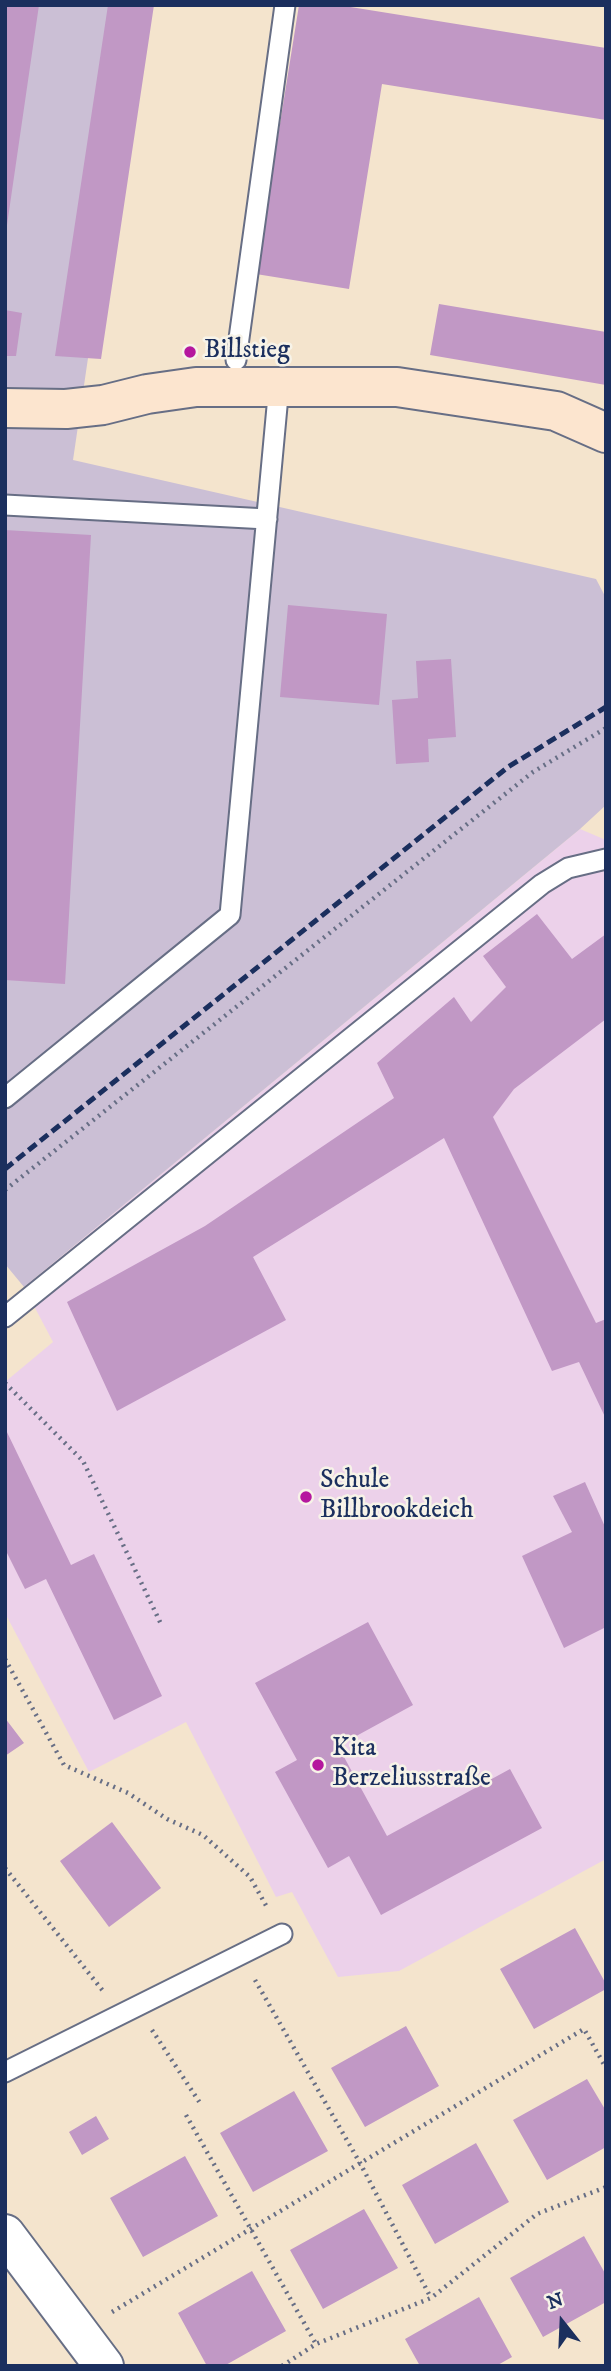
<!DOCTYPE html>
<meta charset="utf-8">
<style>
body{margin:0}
#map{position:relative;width:611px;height:2371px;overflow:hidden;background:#f4e4cd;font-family:"IM FELL DW Pica",serif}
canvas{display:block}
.frame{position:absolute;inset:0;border:7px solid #1b2f5e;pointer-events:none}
.north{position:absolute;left:527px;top:2287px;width:70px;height:70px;-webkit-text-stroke:5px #f7f3e8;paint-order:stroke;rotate:342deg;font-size:19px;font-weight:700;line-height:28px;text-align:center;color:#1b2f5e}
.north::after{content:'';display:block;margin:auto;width:24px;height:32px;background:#1b2f5e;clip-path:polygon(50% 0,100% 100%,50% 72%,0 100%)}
</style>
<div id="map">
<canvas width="611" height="2371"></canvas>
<div class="frame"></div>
<div class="north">N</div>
</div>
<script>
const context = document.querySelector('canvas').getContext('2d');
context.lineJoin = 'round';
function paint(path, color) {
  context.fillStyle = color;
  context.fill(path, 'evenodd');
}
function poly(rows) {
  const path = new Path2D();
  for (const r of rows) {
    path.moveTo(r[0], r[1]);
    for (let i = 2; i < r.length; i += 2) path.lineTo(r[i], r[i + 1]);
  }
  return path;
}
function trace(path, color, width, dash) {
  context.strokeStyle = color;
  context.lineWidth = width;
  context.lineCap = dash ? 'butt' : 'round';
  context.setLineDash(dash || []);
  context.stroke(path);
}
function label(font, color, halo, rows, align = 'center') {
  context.font = font + ' "IM FELL DW Pica",serif';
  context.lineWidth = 5;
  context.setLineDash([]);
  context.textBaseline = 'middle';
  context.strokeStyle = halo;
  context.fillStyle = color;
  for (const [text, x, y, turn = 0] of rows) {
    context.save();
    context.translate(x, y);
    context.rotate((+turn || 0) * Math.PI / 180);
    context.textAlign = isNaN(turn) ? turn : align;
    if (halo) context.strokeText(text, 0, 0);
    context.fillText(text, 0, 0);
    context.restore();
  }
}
const built = poly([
 [580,829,606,840,606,1859,399,1971,338,1977,292,1892,276,1897,186,1722,89,1772,5,1613,5,1382,53,1342,24,1287]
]);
const industrial = poly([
 [5,5,140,5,73,460,596,579,606,598,606,805,580,829,24,1287,5,1264]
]);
const building = poly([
 [5,5,39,5,7,225,5,225],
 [108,5,154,5,101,359,55,356],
 [299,5,338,5,606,48,606,120,382,84,349,289,256,274],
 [439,304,606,332,606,385,430,355],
 [5,310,22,313,16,356,5,356],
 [5,530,91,535,65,984,5,980],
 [288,605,387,614,379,705,280,697],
 [451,659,456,737,428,739,429,762,396,764,392,700,418,698,416,661],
 [537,914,572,959,606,934,606,1019,514,1089,493,1117,596,1323,606,1319,606,1419,579,1362,552,1371,444,1138,253,1257,286,1320,117,1411,67,1302,205,1226,394,1098,377,1063,454,997,471,1022,506,987,483,956],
 [5,1428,71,1565,94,1554,162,1696,114,1720,46,1579,25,1589,5,1549],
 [585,1482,606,1529,606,1627,564,1648,522,1556,572,1532,553,1496],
 [368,1622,413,1705,338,1746,387,1836,510,1769,542,1828,381,1915,349,1856,328,1868,275,1772,297,1760,255,1683],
 [5,1718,24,1743,5,1756],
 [112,1822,161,1888,109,1927,60,1861],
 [575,1928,606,1984,606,1989,534,2029,500,1969],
 [406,2026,439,2086,365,2127,331,2068],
 [587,2079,606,2111,606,2147,547,2180,513,2120],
 [294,2091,328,2151,253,2192,220,2133],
 [96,2116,109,2139,82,2155,69,2132],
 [476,2143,509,2202,435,2244,402,2185],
 [185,2156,218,2216,143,2257,110,2198],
 [364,2209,398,2268,323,2309,290,2250],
 [584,2236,606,2275,606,2302,543,2337,510,2278],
 [252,2271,286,2331,224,2366,207,2366,178,2313],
 [479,2297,512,2357,496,2366,420,2366,405,2339]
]);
const path = poly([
 [5,1190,533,772,606,728],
 [5,1383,83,1461,161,1624],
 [5,1659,64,1765,128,1793,167,1819,203,1835,250,1877,268,1909],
 [5,1868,103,1991],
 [255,1980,360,2163,431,2298],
 [152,2030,202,2106],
 [186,2115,316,2344],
 [112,2312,584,2029,606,2068],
 [282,2366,316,2344,431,2298,537,2214,606,2187]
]);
const lane = poly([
 [236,360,285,5],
 [5,505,267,519],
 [5,1098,230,915,279,385],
 [5,1317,542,884,568,868,606,859],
 [5,2072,282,1934]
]);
const street = poly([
 [5,2234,104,2366]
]);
const secondary = poly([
 [5,408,66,409,103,405,147,394,196,387,397,387,556,411,606,433]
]);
const rail = poly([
 [5,1169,508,767,606,707]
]);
const markers = [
 [190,352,7,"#b5179e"],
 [306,1497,7,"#b5179e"],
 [318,1765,7,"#b5179e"]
];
const poiNames = [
 ["Billstieg",204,352],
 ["Schule",320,1482],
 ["Billbrookdeich",320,1512],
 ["Kita",332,1750],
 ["Berzeliusstraße",332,1780]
];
paint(built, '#ecd1ea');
paint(industrial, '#cbbfd5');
paint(building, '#c198c5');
trace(lane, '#676e85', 23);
trace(street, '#676e85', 42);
trace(secondary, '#676e85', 42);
trace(path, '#676e85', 4.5, [2, 5]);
trace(lane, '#fff', 19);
trace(street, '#fff', 38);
trace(secondary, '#fce5cf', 38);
trace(rail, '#1b2f5e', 5, [10, 5]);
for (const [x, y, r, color] of markers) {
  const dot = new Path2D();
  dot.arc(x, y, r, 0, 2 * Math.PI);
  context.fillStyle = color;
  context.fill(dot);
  trace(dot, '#f7f3e8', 2.5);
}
label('26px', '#1b2f5e', '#f7f3e8', poiNames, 'left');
</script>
